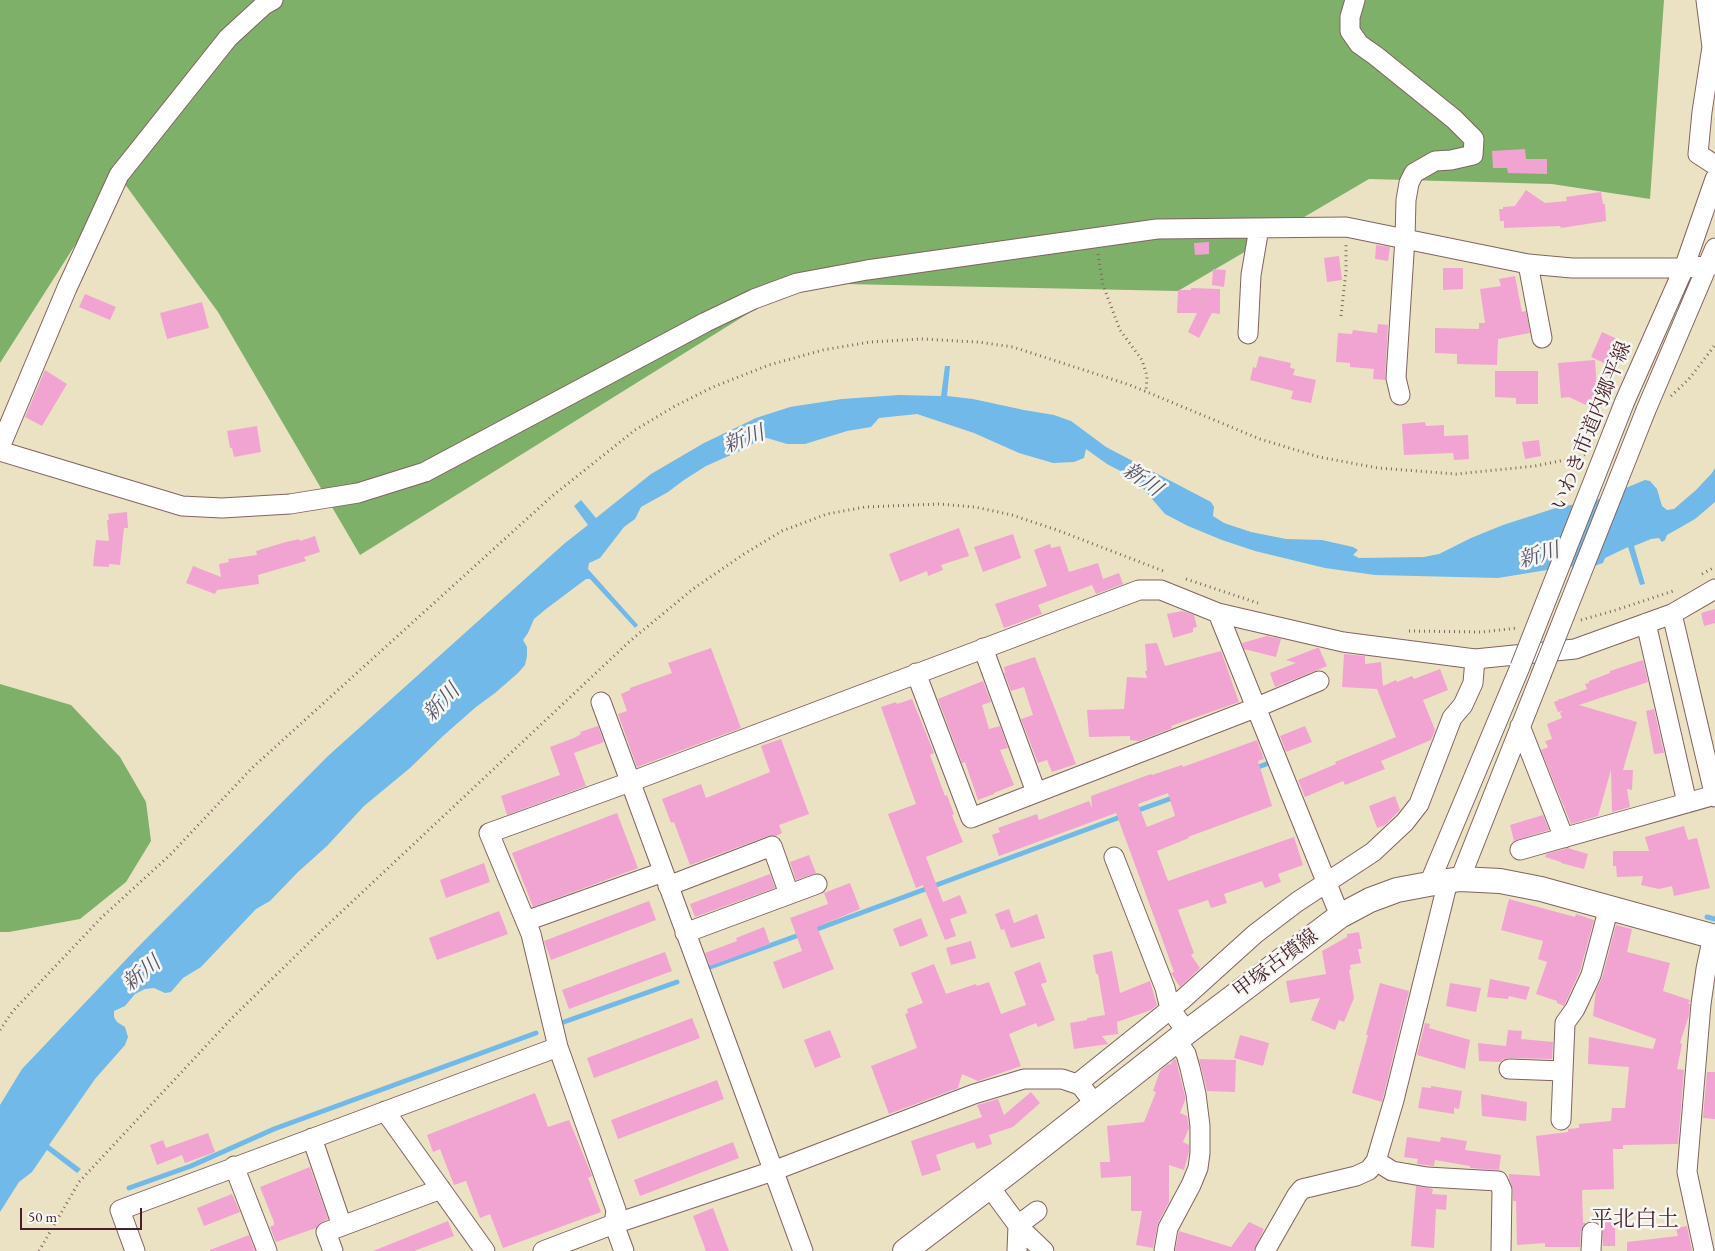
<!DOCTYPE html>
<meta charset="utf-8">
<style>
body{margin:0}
#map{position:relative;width:1715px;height:1251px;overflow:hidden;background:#ebe2c3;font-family:"EB Garamond",serif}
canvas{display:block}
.scale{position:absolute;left:20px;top:1208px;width:122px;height:22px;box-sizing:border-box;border:2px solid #4a1f2b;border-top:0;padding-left:6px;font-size:15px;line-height:18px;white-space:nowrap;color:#4a1f2b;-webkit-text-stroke:4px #f6f6f2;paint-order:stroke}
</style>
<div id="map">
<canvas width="1715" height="1251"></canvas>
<div class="scale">50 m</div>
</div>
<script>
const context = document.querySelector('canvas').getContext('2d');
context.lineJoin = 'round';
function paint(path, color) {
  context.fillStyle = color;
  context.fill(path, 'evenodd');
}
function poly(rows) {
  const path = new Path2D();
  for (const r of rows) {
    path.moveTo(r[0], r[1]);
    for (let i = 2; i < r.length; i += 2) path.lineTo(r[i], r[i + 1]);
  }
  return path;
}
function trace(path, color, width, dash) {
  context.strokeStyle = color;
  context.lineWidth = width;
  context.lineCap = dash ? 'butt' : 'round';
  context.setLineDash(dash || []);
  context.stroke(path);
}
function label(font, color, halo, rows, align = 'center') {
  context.font = font + ' "EB Garamond","Noto Serif JP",serif';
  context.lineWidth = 5;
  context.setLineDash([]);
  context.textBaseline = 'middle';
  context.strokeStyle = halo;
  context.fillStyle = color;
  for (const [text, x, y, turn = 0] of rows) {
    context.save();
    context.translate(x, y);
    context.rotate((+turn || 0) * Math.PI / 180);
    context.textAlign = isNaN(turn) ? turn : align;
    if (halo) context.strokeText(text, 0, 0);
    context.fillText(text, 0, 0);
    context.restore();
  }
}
const forest = poly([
 [0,0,1664,0,1650,199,1552,184,1369,179,1178,291,797,283,360,555,218,312,119,176,0,363],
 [0,684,71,705,120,757,146,802,151,841,126,882,80,919,9,932,0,932]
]);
const water = poly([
 [945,366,950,366,947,396,973,399,1024,410,1054,415,1071,421,1106,447,1211,502,1214,507,1213,516,1224,523,1251,532,1286,539,1322,540,1353,547,1358,550,1353,555,1359,558,1424,557,1439,554,1471,538,1503,525,1559,507,1594,501,1645,480,1650,481,1657,489,1662,506,1667,510,1674,509,1696,490,1712,473,1715,468,1715,502,1695,519,1667,535,1665,540,1662,542,1659,538,1651,539,1634,546,1645,584,1640,585,1628,547,1605,558,1603,563,1594,566,1565,567,1498,578,1375,575,1325,568,1255,551,1222,540,1188,526,1165,514,1140,485,1128,475,1107,464,1086,449,1084,458,1074,462,1053,463,1019,453,974,433,917,414,879,418,871,427,847,431,805,444,787,444,767,438,761,439,742,450,706,466,684,480,668,492,641,507,635,519,624,527,600,558,589,563,588,569,638,625,635,628,590,579,586,579,546,609,534,619,528,633,523,640,527,647,527,656,525,665,518,673,495,693,476,707,443,736,410,768,364,806,327,846,298,872,270,901,256,909,201,967,183,978,171,992,165,993,154,988,145,989,135,994,125,1006,114,1011,114,1017,117,1022,125,1027,128,1037,125,1045,95,1079,49,1145,81,1169,77,1173,47,1150,32,1172,19,1182,0,1212,0,1105,22,1069,137,948,328,756,565,543,588,525,574,506,581,500,596,518,651,474,704,443,756,418,790,407,842,399,899,395,941,396]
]);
const stream = poly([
 [1253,769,1269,763],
 [1136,811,1175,797],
 [1707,917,1715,919],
 [812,931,1123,816],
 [710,967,802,934],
 [561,1023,677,982],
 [129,1188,191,1166,274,1129,536,1033]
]);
const building = poly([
 [1525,149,1526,159,1547,159,1547,174,1508,173,1507,168,1493,168,1492,151],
 [1526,190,1545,203,1567,201,1566,197,1601,192,1603,204,1605,204,1606,221,1561,228,1560,226,1504,228,1504,221,1500,221,1499,209,1503,209,1503,207,1515,206],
 [1209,242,1209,254,1195,255,1194,243],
 [1376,245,1390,247,1388,261,1375,259],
 [1339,256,1342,280,1327,282,1324,258],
 [1443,268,1463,268,1463,289,1443,290],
 [1213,269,1226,270,1224,287,1212,285],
 [1515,276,1522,312,1526,311,1530,333,1498,339,1497,365,1457,364,1457,354,1435,353,1435,328,1479,329,1479,323,1485,323,1480,289,1501,286,1499,279],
 [1191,288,1220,289,1220,314,1212,313,1199,338,1188,332,1197,313,1177,313,1178,290,1191,290],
 [85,294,116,307,110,320,79,307],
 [202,302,209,328,167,339,160,313],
 [1378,324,1388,325,1385,380,1373,379,1374,369,1350,367,1350,363,1336,362,1338,333,1352,334,1353,330,1377,333],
 [1602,332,1617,339,1606,364,1591,357],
 [1259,356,1291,363,1290,368,1295,369,1293,375,1316,380,1311,403,1291,399,1293,391,1250,380,1253,367,1256,368],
 [1595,360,1597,388,1588,406,1569,397,1561,398,1558,363],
 [45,370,67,384,42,426,25,417],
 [1495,371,1538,371,1538,404,1516,404,1516,398,1495,397],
 [1425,422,1426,426,1444,425,1444,436,1468,435,1469,459,1454,460,1453,453,1404,455,1402,424],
 [257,426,261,452,234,457,232,448,230,448,227,431],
 [1539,440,1541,456,1525,459,1522,442],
 [127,512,128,528,124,528,120,565,109,564,109,567,93,566,96,540,109,541,107,520,109,520,108,514],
 [959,528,969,556,941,565,943,570,928,576,927,571,900,582,889,554],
 [1013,534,1021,558,983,572,974,547],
 [315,536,320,552,304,557,306,561,258,575,259,584,217,590,215,594,186,583,193,566,221,577,219,564,229,562,228,559,257,555,256,551,286,542,299,539,300,541],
 [1050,544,1051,548,1060,546,1069,572,1098,563,1103,579,1119,573,1123,584,1096,594,1092,585,1038,605,1042,614,1004,628,995,604,1047,586,1034,550],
 [1715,609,1715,623,1704,626,1701,613],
 [1182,611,1194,615,1197,627,1193,628,1193,632,1173,638,1167,614],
 [1267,636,1281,639,1276,657,1244,649,1242,643],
 [1157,643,1165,666,1221,651,1239,702,1171,726,1172,728,1139,741,1130,740,1130,736,1089,737,1087,710,1124,709,1127,677,1147,678,1145,671,1147,671,1145,644],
 [711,648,741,728,637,767,618,714,627,711,621,694,630,690,630,688,672,673,668,663],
 [1317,648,1319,648,1327,666,1275,687,1270,673,1296,663,1286,660],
 [1344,654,1365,656,1365,664,1381,662,1383,686,1396,680,1397,682,1412,676,1414,679,1440,669,1448,690,1423,700,1435,730,1431,740,1381,761,1385,769,1345,785,1343,781,1305,797,1298,780,1336,764,1335,762,1396,737,1377,689,1342,687],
 [1035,657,1076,764,1052,772,1047,760,1038,763,1021,719,1033,715,1024,687,1011,691,1004,673,1005,673,1004,667],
 [1643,660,1648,682,1579,705,1637,722,1623,770,1633,770,1632,790,1627,789,1630,807,1612,812,1611,770,1598,816,1571,824,1541,750,1548,747,1545,741,1552,739,1547,724,1562,718,1560,713,1563,711,1558,712,1554,702,1559,700,1558,699,1561,699,1587,689,1585,684,1589,683,1589,681,1610,673,1610,671],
 [983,681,991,702,982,705,989,729,1000,726,1008,748,1000,750,1014,785,994,793,994,794,978,800,965,762,962,763,938,699],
 [912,699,934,753,930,755,945,796,947,795,954,814,952,815,963,842,926,857,943,902,960,895,967,913,950,919,956,936,945,940,923,885,916,888,888,814,916,804,881,707,896,702,897,704],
 [1654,709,1664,753,1654,754,1646,711],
 [598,726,604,742,574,753,586,786,507,815,501,796,560,775,550,747,574,738,581,734,580,732],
 [1305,726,1312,742,1286,752,1280,736],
 [781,739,809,814,779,825,782,833,776,836,768,836,690,865,674,822,671,823,662,799,701,784,706,798,770,772,761,746],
 [1257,740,1264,759,1258,761,1272,806,1188,837,1189,838,1157,851,1168,881,1294,837,1303,865,1278,874,1281,882,1265,888,1262,881,1224,894,1227,903,1211,908,1208,900,1178,910,1194,953,1191,955,1200,968,1180,987,1171,973,1174,972,1160,933,1116,813,999,856,992,835,1000,832,998,828,1037,814,1039,820,1089,801,1092,808,1091,796,1151,774,1152,775,1182,765,1183,767],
 [1168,793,1175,816,1147,827,1138,804],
 [1395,796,1400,810,1385,825,1377,828,1369,806],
 [617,813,638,868,533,907,512,853],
 [1543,815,1549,830,1514,841,1510,825],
 [1684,826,1688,840,1697,838,1710,888,1674,896,1672,886,1659,889,1641,885,1643,876,1617,877,1616,866,1613,866,1613,851,1649,851,1645,837],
 [1568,848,1588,854,1584,869,1561,863,1561,862,1545,857,1546,854],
 [809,855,816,873,796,880,790,862],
 [484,863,490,882,446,898,440,880],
 [770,874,775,888,695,917,690,904],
 [850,883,860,909,817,927,834,969,783,989,773,962,802,951,790,918,828,904,824,893],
 [1509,899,1575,917,1576,914,1594,920,1580,971,1564,1006,1557,1003,1557,1001,1536,994,1547,962,1538,959,1543,941,1501,930],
 [649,901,656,920,551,960,544,941],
 [1009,909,1014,923,1037,914,1045,938,1011,948,1004,929,1001,930,995,914],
 [499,911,508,934,437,960,429,938],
 [921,918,928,936,900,947,893,929],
 [1616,925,1632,929,1627,952,1670,963,1663,991,1690,1000,1688,1004,1690,1004,1689,1015,1680,1043,1682,1044,1677,1069,1684,1070,1678,1144,1623,1145,1623,1149,1613,1149,1614,1189,1582,1190,1583,1223,1586,1223,1581,1231,1580,1247,1545,1247,1545,1243,1517,1245,1516,1201,1513,1201,1513,1190,1509,1178,1509,1174,1540,1176,1536,1136,1568,1132,1568,1129,1579,1128,1579,1124,1611,1121,1612,1108,1625,1108,1629,1067,1588,1064,1589,1037,1653,1049,1656,1039,1593,1016,1596,990,1602,978],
 [764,927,770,944,710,966,705,953,737,941,736,938],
 [1359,932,1362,949,1358,949,1361,963,1350,965,1351,969,1349,970,1354,998,1344,1022,1339,1020,1335,1030,1311,1020,1320,998,1290,1003,1286,981,1326,974,1322,951,1347,937,1347,934],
 [971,941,976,958,951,965,946,948],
 [1112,951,1120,993,1150,981,1157,1005,1151,1010,1117,1022,1118,1034,1102,1036,1108,1044,1074,1049,1070,1023,1087,1020,1087,1018,1105,1015,1098,974,1096,974,1093,955],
 [665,952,672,971,569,1009,562,990],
 [1040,962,1047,982,1041,984,1055,1020,1038,1027,1036,1023,1009,1034,1021,1066,978,1081,962,1074,958,1088,889,1114,871,1066,917,1048,905,1014,908,1013,907,1009,923,1003,911,973,934,964,946,994,976,984,977,986,989,982,1001,1014,1026,1005,1014,972],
 [1490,979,1530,987,1526,1000,1509,996,1508,999,1487,997],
 [1380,983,1409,991,1382,1102,1352,1093,1368,1035,1366,1035],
 [1450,983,1481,988,1476,1012,1446,1006],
 [692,1018,700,1038,594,1078,587,1058],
 [1425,1023,1430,1024,1429,1028,1470,1040,1465,1069,1417,1055],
 [830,1030,841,1057,815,1068,804,1040],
 [1508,1030,1522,1031,1521,1039,1553,1042,1552,1059,1509,1058,1504,1059,1500,1062,1479,1061,1478,1043,1506,1046],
 [1240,1035,1269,1043,1263,1066,1234,1058],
 [1174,1059,1176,1060,1185,1096,1185,1100,1180,1113,1187,1116,1189,1128,1183,1142,1189,1145,1189,1152,1184,1170,1169,1165,1169,1202,1158,1223,1153,1248,1136,1245,1142,1211,1131,1211,1131,1176,1101,1178,1100,1162,1110,1162,1107,1126,1144,1122,1156,1092,1153,1091,1160,1071,1168,1064,1170,1065],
 [1199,1059,1236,1060,1235,1092,1207,1091],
 [1707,1072,1715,1072,1715,1119,1703,1118],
 [717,1080,724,1099,618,1139,611,1120],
 [1431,1086,1462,1091,1459,1109,1454,1108,1454,1114,1418,1108,1422,1087,1431,1088],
 [1031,1092,1040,1103,1013,1127,989,1135,992,1144,977,1149,974,1142,936,1155,941,1170,922,1176,911,1141,982,1117,977,1105,998,1099,1004,1115],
 [535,1093,548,1127,569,1120,592,1176,588,1178,601,1212,503,1248,490,1214,480,1218,466,1181,454,1185,440,1149,433,1152,427,1135],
 [1481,1094,1527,1102,1526,1121,1482,1116],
 [208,1133,215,1152,185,1163,182,1155,157,1165,150,1145,163,1140,166,1148],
 [1407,1137,1440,1142,1441,1137,1467,1141,1465,1150,1501,1155,1499,1170,1470,1168,1470,1166,1435,1160,1434,1166,1417,1164,1418,1159,1404,1157],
 [733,1142,739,1158,640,1196,634,1180],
 [310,1167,328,1219,322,1222,316,1228,276,1242,270,1227,274,1225,274,1222,260,1187],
 [1416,1186,1433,1189,1432,1194,1447,1195,1446,1210,1436,1209,1434,1248,1411,1246],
 [232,1194,240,1212,204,1226,197,1208],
 [713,1208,729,1251,706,1251,693,1216],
 [448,1221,454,1236,414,1251,373,1251],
 [1249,1222,1264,1229,1254,1251,1175,1251,1179,1231,1231,1247],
 [1597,1222,1613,1222,1613,1225,1615,1225,1615,1246,1603,1246,1602,1227],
 [1687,1226,1692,1251,1627,1251,1627,1242,1678,1236,1676,1228],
 [249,1235,255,1251,210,1251,210,1250]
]);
const path = poly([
 [1098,254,1103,285,1120,330,1142,360,1147,376,1146,392],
 [1341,316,1346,271,1346,244],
 [1671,396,1689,379,1715,345],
 [1702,574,1715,567],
 [1186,579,1258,603],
 [1581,620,1616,610,1673,591],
 [1409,631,1482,632,1518,628],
 [0,1030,13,1011,101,918,170,855,252,768,551,497,635,430,675,406,713,387,769,365,823,350,870,342,921,339,978,342,1013,347,1130,385,1260,439,1319,457,1378,468,1456,474,1535,466,1580,457,1586,454],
 [39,1251,79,1182,232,1018,320,932,630,641,693,589,744,554,782,531,827,514,865,507,939,504,975,507,1012,515,1057,530,1166,572]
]);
const minor = poly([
 [1355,0,1350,17,1350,31,1359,44,1376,56,1454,119,1474,139,1473,155,1451,160,1435,161,1414,173,1409,183,1406,200,1405,238,1396,378,1400,395],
 [1706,0,1712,47,1702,112,1698,154,1715,165],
 [1528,264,1542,338],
 [1248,334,1251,275,1259,228],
 [1625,401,1684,268,1715,179],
 [1646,410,1715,248],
 [0,447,67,288,119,175,228,38,264,5,273,0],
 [0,451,182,506,222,508,290,504,358,493,425,472,706,322,754,299,797,283,867,270,1157,229,1346,227,1528,264,1572,268,1684,268,1715,265],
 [1715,589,1672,614,1715,797],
 [1218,613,1340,916],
 [1646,623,1687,803],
 [983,648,1036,792],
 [916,673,971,818,1255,708,1319,681],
 [601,702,803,1251],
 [1520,726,1564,838],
 [1520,850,1715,795],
 [1114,857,1165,988,1170,1009,1187,1032],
 [1460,879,1541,675],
 [1429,884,1520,667],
 [668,886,772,846,789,894],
 [526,921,663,872],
 [685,933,817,884],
 [1509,1069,1563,1071],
 [1077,1084,1183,999,1255,934,1297,902,1373,852,1405,822,1419,804,1452,718,1463,705,1473,683,1475,659],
 [385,1111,485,1251],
 [1561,1120,1565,1023,1575,1009,1591,975,1609,907],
 [312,1138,342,1226],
 [1376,1161,1392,1171,1427,1177,1498,1181,1502,1190,1501,1251],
 [234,1166,267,1251],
 [989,1186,1020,1228,1044,1251],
 [135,1251,120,1210,558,1047],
 [333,1251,326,1232,441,1189],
 [543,1251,614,1224,773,1171,974,1094,1024,1079,1062,1079,1077,1084,1081,1086,1095,1104],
 [624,1251,614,1224,616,1210,558,1047,531,934,489,833,630,782,1139,590,1161,590,1218,613,1343,642,1475,659,1575,649,1672,614],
 [1017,1251,1018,1225,1037,1211],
 [1164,1251,1168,1228,1191,1185,1198,1168,1200,1153,1200,1126,1196,1094,1190,1068,1186,1054,1177,1041],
 [1265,1251,1297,1195,1302,1189,1356,1176,1369,1170,1376,1161,1394,1100,1448,881],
 [1591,1251,1592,1232],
 [1704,1251,1687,1172,1701,1004,1706,969,1713,936]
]);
const major = poly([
 [905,1251,1014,1168,1187,1032,1340,916,1370,900,1397,890,1429,884,1460,879,1500,881,1541,889,1715,937]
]);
const minorBridge = poly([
 [1520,667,1625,401],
 [1541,675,1646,410]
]);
const streetNames = [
 ["いわき市道内郷平線",1592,426,-68],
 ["甲塚古墳線",1276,964,-37]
];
const waterNames = [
 ["新川",744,440,-20],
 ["新川",1142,480,35],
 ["新川",1539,556,-16],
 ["新川",442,703,-47],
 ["新川",142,974,-39]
];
const quarterNames = [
 ["平北白土",1635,1220]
];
paint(forest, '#7eb06a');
paint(water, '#70b9e8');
trace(stream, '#70b9e8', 5);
paint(building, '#f1a4d2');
trace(minor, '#826360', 21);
trace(major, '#826360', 26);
trace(path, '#826360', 3, [1, 4]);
trace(minor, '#fff', 19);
trace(major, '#fff', 24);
trace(minorBridge, '#826360', 21, []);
trace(minorBridge, '#fff', 19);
label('20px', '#4a1f2b', '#f6f6f2', streetNames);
label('italic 21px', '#57556d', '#f6f6f2', waterNames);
label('22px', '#4a1f2b', '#f6f6f2', quarterNames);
</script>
